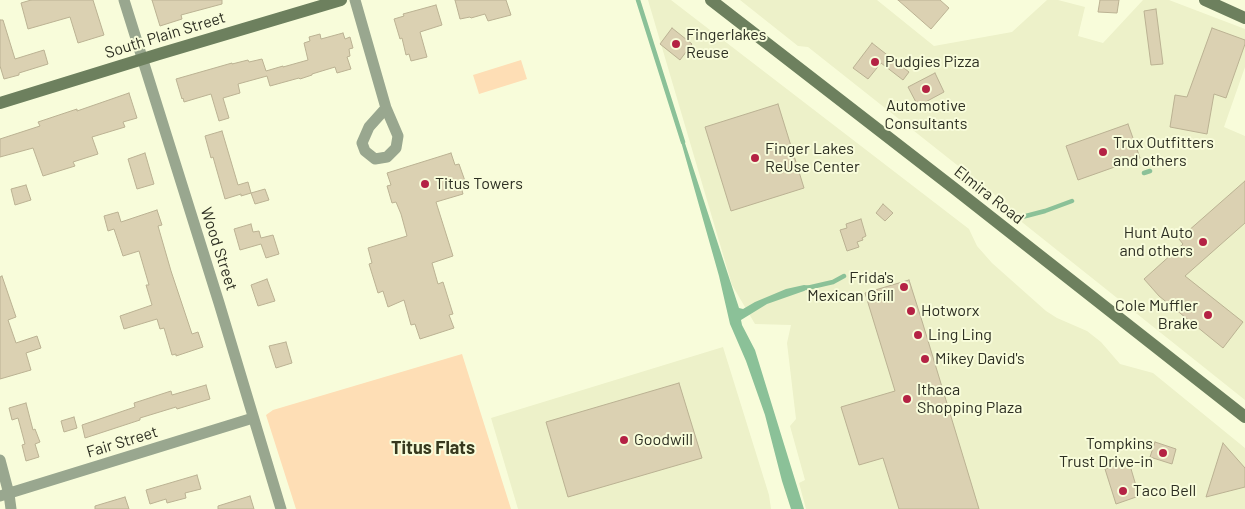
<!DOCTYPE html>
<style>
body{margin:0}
canvas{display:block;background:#f8fcda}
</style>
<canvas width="1245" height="509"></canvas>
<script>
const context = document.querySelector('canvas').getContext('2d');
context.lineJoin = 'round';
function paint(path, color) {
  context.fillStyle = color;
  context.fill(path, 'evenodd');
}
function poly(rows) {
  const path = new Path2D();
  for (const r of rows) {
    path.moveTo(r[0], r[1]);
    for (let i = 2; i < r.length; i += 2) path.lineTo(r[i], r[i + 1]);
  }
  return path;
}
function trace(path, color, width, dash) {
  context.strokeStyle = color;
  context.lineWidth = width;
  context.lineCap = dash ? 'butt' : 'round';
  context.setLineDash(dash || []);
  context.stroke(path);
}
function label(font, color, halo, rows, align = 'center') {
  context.font = font + ' Barlow,sans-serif';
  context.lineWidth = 4;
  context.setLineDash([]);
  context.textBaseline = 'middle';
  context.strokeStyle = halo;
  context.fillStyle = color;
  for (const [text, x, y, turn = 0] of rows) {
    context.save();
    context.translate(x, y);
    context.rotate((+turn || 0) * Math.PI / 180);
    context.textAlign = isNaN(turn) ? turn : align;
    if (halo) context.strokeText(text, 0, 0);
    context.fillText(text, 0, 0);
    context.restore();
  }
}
const built = poly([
 [648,0,671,0,969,229,977,246,992,263,1046,311,1057,318,1087,331,1101,342,1120,364,1153,373,1245,448,1245,509,806,509,799,483,805,480,790,426,796,419,787,343,791,325,755,324,732,285],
 [740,0,877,0,934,46,1012,32,1047,0,1058,0,1085,7,1078,36,1103,43,1143,0,1169,0,1245,29,1245,67,1224,127,1245,136,1245,400,1008,211,1005,203,808,47,798,46],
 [723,347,769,495,771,509,518,509,491,418]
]);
const green = poly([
 [521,60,527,79,479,94,473,75],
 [462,354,511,509,296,509,266,415,273,410]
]);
const water = poly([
 [683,137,739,308,743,309,755,302,786,289,804,285,813,286,804,291,767,304,741,320,742,325,755,350,804,509,791,509,782,481,765,415,746,361,730,324,719,276,680,138]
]);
const stream = poly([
 [638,0,683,142],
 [1144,173,1150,171],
 [1022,217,1045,211,1072,201],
 [807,288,833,282,844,276]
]);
const building = poly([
 [31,0,93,0,104,35,78,43,70,17,28,29,21,3,31,0],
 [152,0,222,0,222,4,181,15,182,19,160,26,152,0],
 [455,0,506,0,511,15,488,21,485,14,471,18,470,17,460,19,455,0],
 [898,0,940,0,949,8,931,29,898,0],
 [1100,0,1119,0,1117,13,1098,12,1100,0],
 [436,5,442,25,420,32,427,57,411,61,409,54,406,55,402,38,400,39,394,19,404,16,403,14,436,5],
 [1156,9,1163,64,1151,65,1144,11,1156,9],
 [0,20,3,20,15,59,44,50,48,64,19,73,19,75,4,79,0,66,0,20],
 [672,28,692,44,680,60,660,44,672,28],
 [1212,28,1245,40,1245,44,1226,98,1214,94,1207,134,1170,127,1175,95,1187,97,1212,28],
 [343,33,345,39,350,37,353,48,349,49,350,56,347,57,351,69,337,73,335,67,312,74,312,75,300,79,299,78,270,86,267,76,238,84,240,93,223,98,229,118,219,121,211,94,184,102,183,98,182,99,176,79,232,63,232,64,248,60,249,62,262,59,266,71,283,66,283,67,308,60,304,43,310,41,309,37,320,34,321,39,343,33],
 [872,43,909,72,903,80,881,63,868,79,853,68,872,43],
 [935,73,944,92,918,106,908,87,935,73],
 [129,93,137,118,123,122,125,127,92,137,98,154,73,162,75,166,43,176,33,148,0,157,0,139,40,126,38,122,77,109,77,111,129,93],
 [778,104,804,188,731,211,705,127,778,104],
 [1128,124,1140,158,1078,180,1066,146,1128,124],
 [222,131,238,185,248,182,251,193,265,189,269,200,255,204,251,193,241,196,241,194,225,199,213,157,211,158,205,136,222,131],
 [145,153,154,184,137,189,128,159,145,153],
 [451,153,455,165,459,164,465,181,460,183,463,194,436,202,453,256,432,263,438,284,443,282,453,314,449,315,454,328,420,339,415,324,411,325,404,300,388,307,383,291,378,293,369,264,372,263,368,248,407,236,401,214,396,202,392,203,387,186,391,185,387,173,451,153],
 [1245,181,1245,223,1185,276,1243,322,1223,348,1159,296,1144,279,1183,244,1179,239,1245,181],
 [26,185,31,200,15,205,11,189,26,185],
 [883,204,893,213,885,221,876,213,883,204],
 [157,210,162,225,158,226,171,271,192,334,198,332,203,347,176,356,176,354,172,355,164,328,160,329,157,319,124,329,120,316,152,305,146,285,149,285,139,251,123,256,114,229,108,231,104,216,118,212,121,222,157,210],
 [861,219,866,236,862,238,863,240,857,242,859,247,847,251,840,230,847,228,846,224,861,219],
 [251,224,253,232,259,231,261,238,273,235,279,254,266,258,261,244,240,250,234,229,251,224],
 [2,276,16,317,8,320,16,343,37,336,41,348,26,353,31,370,0,379,0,277,2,276],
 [267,279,275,301,258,306,251,285,267,279],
 [909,280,922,321,979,509,899,509,883,458,859,465,841,407,895,391,865,293,909,280],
 [286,342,292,363,276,368,269,346,286,342],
 [679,383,702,458,568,497,546,422,679,383],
 [206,385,210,399,177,409,176,407,140,418,140,420,85,438,82,425,135,407,134,403,171,391,172,395,206,385],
 [26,403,33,430,35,429,40,442,35,444,39,457,26,461,22,445,25,444,18,418,12,420,9,408,26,403],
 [74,417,77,428,64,432,61,421,74,417],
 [1155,442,1176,449,1172,464,1150,457,1155,442],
 [1223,443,1245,468,1245,487,1206,497,1223,443],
 [1129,462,1139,496,1116,504,1105,469,1129,462],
 [197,475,201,489,185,493,186,498,167,503,166,499,150,504,146,490,197,475],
 [250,496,254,509,218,509,218,506,250,496],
 [125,497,129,509,95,509,95,506,125,497]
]);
const street = poly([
 [124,0,219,303,281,509],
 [355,0,386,108],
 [386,108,398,136,396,148,387,157,375,159,365,151,362,143,369,127,386,108],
 [0,460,9,494,11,509],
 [0,496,253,418]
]);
const secondary = poly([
 [711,0,955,189,1245,417],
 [1205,0,1245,18],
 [0,103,159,54,341,0]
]);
const markers = [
 [676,44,5,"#b42244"],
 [875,62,5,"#b42244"],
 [926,89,5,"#b42244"],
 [1103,152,5,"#b42244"],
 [755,158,5,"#b42244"],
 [425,184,5,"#b42244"],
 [1203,242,5,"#b42244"],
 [904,287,5,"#b42244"],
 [911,311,5,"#b42244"],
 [1208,315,5,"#b42244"],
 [918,335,5,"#b42244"],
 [925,359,5,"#b42244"],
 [907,399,5,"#b42244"],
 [624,440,5,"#b42244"],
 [1163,453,5,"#b42244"],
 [1123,491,5,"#b42244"]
];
const streetNames = [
 ["South Plain Street",165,35,-17],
 ["Elmira Road",989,195,38],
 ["Wood Street",219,249,72],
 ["Fair Street",122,442,-17]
];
const poiNames = [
 ["Fingerlakes",686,35],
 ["Reuse",686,53],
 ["Pudgies Pizza",885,62],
 ["Automotive",926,106,"center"],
 ["Consultants",926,124,"center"],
 ["Trux Outfitters",1113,143],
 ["and others",1113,161],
 ["Finger Lakes",765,149],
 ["ReUse Center",765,167],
 ["Titus Towers",435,184],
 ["Hunt Auto",1193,233,"right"],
 ["and others",1193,251,"right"],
 ["Frida's",894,278,"right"],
 ["Mexican Grill",894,296,"right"],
 ["Cole Muffler",1198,306,"right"],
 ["Brake",1198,324,"right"],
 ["Hotworx",921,311],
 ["Ling Ling",928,335],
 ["Mikey David's",935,359],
 ["Ithaca",917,390],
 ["Shopping Plaza",917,408],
 ["Goodwill",634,440],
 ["Tompkins",1153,444,"right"],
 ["Trust Drive-in",1153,462,"right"],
 ["Taco Bell",1133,491]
];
const neighbourhoodNames = [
 ["Titus Flats",433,448]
];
paint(built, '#edf1c9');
paint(green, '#fedeb5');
paint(water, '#8bc198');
trace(stream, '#8bc198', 4.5);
paint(building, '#dbd1b2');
trace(building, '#bbb293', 1);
trace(street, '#99a78f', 11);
trace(secondary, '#6d805e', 12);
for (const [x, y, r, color] of markers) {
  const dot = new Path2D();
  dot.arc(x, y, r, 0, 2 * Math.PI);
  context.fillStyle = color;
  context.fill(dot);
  trace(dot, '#f8fcda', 2);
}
label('16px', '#2d2f22', '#f8fcda', streetNames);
label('16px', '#2d2f22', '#f8fcda', poiNames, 'left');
label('bold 18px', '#37391e', '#f8fcda', neighbourhoodNames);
</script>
